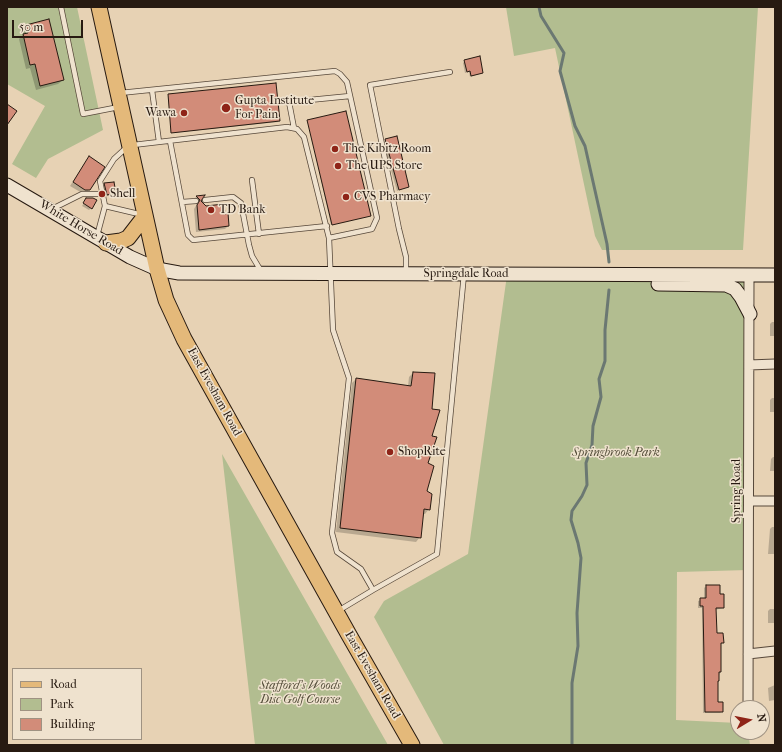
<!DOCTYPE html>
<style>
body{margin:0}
#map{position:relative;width:782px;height:752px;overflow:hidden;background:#e7d2b4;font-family:"IM FELL French Canon",serif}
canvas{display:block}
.frame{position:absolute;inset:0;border:8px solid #271a11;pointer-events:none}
.legend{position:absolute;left:12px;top:668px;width:130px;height:72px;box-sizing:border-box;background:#efe2ce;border:1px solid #9f9282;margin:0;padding:5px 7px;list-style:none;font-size:12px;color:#271a11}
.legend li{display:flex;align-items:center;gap:8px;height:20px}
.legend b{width:20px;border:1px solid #9f9282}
.north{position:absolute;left:730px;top:700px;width:40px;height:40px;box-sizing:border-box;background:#efe2ce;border:1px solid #9f9282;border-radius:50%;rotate:80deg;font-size:11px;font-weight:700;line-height:16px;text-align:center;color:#271a11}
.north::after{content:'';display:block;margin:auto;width:14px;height:18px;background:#8f2418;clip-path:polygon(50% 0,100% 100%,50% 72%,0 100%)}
.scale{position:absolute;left:12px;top:20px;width:71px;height:18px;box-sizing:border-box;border:2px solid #271a11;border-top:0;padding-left:5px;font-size:12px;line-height:14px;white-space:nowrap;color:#271a11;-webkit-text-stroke:3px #efe2ce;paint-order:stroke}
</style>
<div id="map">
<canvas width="782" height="752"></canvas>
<div class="frame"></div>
<ul class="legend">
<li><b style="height:5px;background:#e4b97a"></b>Road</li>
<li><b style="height:11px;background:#b2bd90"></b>Park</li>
<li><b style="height:11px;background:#d28c79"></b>Building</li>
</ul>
<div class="north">N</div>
<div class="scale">50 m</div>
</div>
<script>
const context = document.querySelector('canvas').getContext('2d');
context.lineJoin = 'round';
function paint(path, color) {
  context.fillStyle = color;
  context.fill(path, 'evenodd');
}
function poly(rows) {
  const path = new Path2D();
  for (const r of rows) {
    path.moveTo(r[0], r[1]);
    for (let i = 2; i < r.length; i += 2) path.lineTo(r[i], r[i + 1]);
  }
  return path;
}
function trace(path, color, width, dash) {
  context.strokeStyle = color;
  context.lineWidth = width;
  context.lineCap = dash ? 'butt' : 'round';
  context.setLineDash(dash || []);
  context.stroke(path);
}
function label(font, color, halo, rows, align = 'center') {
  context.font = font + ' "IM FELL French Canon",serif';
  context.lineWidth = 3;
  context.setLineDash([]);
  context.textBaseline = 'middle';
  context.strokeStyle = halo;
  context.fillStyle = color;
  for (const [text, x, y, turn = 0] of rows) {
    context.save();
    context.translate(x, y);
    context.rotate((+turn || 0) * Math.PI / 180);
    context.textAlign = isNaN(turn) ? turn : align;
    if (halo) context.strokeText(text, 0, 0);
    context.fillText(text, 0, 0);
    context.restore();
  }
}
const green = poly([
 [7,7,77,7,103,130,48,159,36,178,12,164,45,106,7,84],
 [506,7,758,7,743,250,602,250,595,236,555,48,514,56],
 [507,275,749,275,748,570,677,572,676,720,738,723,738,732,748,732,750,745,444,745,374,617,384,601,468,554],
 [222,454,388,745,255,745]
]);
const shadow = poly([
 [27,26,63,80,58,84,36,90,30,68,26,69,19,39,23,35,22,30],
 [465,61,482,73,470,77,469,72,465,73,463,63],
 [275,84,278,122,171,133,168,95],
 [308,121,369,216,331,225],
 [396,137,408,187,397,191,383,142],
 [86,161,89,190,85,193,82,193,70,186],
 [105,184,115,193,113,195,105,196,103,186],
 [203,196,200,201,205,207,224,215,228,226,225,229,196,232,194,209,197,204,193,200,196,197],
 [85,201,91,208,89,210,82,206],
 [772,322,775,322,775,336,770,336,770,324],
 [413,373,431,410,431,436,425,492,429,509,425,514,422,514,420,537,416,542,336,532,352,383,356,379,408,386,409,377],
 [772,398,775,398,775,412,770,412,770,400],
 [773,457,775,457,775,471,770,471,771,459],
 [772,527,775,527,775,554,768,554,770,529],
 [706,586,719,595,723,608,715,610,716,634,723,642,721,644,720,672,717,682,717,703,722,711,720,713,703,713,702,608,698,608,698,601,704,599,704,588],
 [770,609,775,609,775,623,768,623,768,611],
 [775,685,775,700,769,701,768,688]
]);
const stream = poly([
 [539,7,541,16,564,53,560,71,575,126,585,146,607,244,609,262],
 [572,745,572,683,578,646,577,613,581,558,578,543,571,520,572,511,582,496,587,485,586,463,592,445,593,426,601,397,599,379,605,361,605,330,609,290]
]);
const building = poly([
 [49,19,64,80,40,86,35,64,30,65,23,34,28,33,26,25,49,19],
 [480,56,483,73,471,76,470,71,467,72,464,60,480,56],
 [276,83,280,121,171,133,168,94,276,83],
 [7,104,17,111,7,125,7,104],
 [346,111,371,216,332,225,307,120,346,111],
 [397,136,409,187,399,190,385,139,397,136],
 [89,156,105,167,90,190,85,190,73,182,89,156],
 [114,182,116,193,107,195,104,183,114,182],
 [205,195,201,201,206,206,224,204,225,214,228,213,229,226,199,230,197,205,200,200,196,196,205,195],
 [86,198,93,198,97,200,92,209,83,203,86,198],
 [413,372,435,373,432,409,440,410,432,436,437,437,428,463,434,466,427,491,432,494,430,510,424,509,421,538,340,528,356,378,411,386,413,372],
 [706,585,720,585,720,594,724,594,724,608,716,608,717,633,723,633,724,643,721,643,721,672,719,672,719,681,718,681,718,702,723,702,723,712,705,712,703,606,700,606,700,598,706,598,706,585]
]);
const lane = poly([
 [61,7,83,114,119,107],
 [152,90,159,142],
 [120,93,335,71,340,74,347,82,377,218,372,229,329,238],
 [294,128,289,102,350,96],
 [170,141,188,235,193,240,327,226],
 [133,145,287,127,297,129,304,137,329,238,333,330,349,378,332,533,337,552,361,569,373,590,338,611],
 [126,148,114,159,100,181,105,206,143,215],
 [252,180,259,234],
 [205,200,233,197,241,203,249,245,252,256,261,271],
 [182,202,196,201],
 [52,209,82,194,103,194],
 [97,236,105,206],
 [406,273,406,257,399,229,370,85,450,72],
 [373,590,437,554,464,274]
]);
const street = poly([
 [749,365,775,364],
 [749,501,775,501],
 [748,654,775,651],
 [748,708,749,275]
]);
const secondary = poly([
 [7,185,130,257,157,269,179,273,775,275],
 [658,284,726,285,735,289,741,297,750,314]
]);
const primary = poly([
 [99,7,157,269,166,300,184,339,349,635,412,745],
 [106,243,121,241,128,238,145,216]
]);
const markers = [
 [226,108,5,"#8f2418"],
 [184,113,4,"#8f2418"],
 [335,149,4,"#8f2418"],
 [338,166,4,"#8f2418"],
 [102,194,4,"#8f2418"],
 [346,197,4,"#8f2418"],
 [211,210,4,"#8f2418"],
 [390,452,4,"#8f2418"]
];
const poiNames = [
 ["Gupta Institute",235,101],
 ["For Pain",235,115],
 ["Wawa",176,113,"right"],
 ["The Kibitz Room",343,149],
 ["The UPS Store",346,166],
 ["Shell",110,194],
 ["CVS Pharmacy",354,197],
 ["TD Bank",219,210],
 ["ShopRite",398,452]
];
const streetNames = [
 ["White Horse Road",81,228,31],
 ["Springdale Road",466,274],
 ["East Evesham Road",214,392,61],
 ["Spring Road",737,491,-90],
 ["East Evesham Road",372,675,60]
];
const parkNames = [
 ["Springbrook Park",616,453],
 ["Stafford's Woods",300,686],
 ["Disc Golf Course",300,700]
];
paint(green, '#b2bd90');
paint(shadow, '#0003');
trace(stream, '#6b7872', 3);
paint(building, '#d28c79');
trace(building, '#271a11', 1);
trace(lane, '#57483a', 6);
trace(street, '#57483a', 11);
trace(secondary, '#271a11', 15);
trace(primary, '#271a11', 17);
trace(lane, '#efe2ce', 4.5);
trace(street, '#efe2ce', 9);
trace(secondary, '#efe2ce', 13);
trace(primary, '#e4b97a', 15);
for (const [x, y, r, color] of markers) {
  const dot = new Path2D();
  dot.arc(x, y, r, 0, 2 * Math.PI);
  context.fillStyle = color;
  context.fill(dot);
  trace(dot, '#efe2ce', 1.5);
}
label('12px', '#271a11', '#efe2ce', poiNames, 'left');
label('12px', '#271a11', '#efe2ce', streetNames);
label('italic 12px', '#514b37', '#efe2ce', parkNames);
</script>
